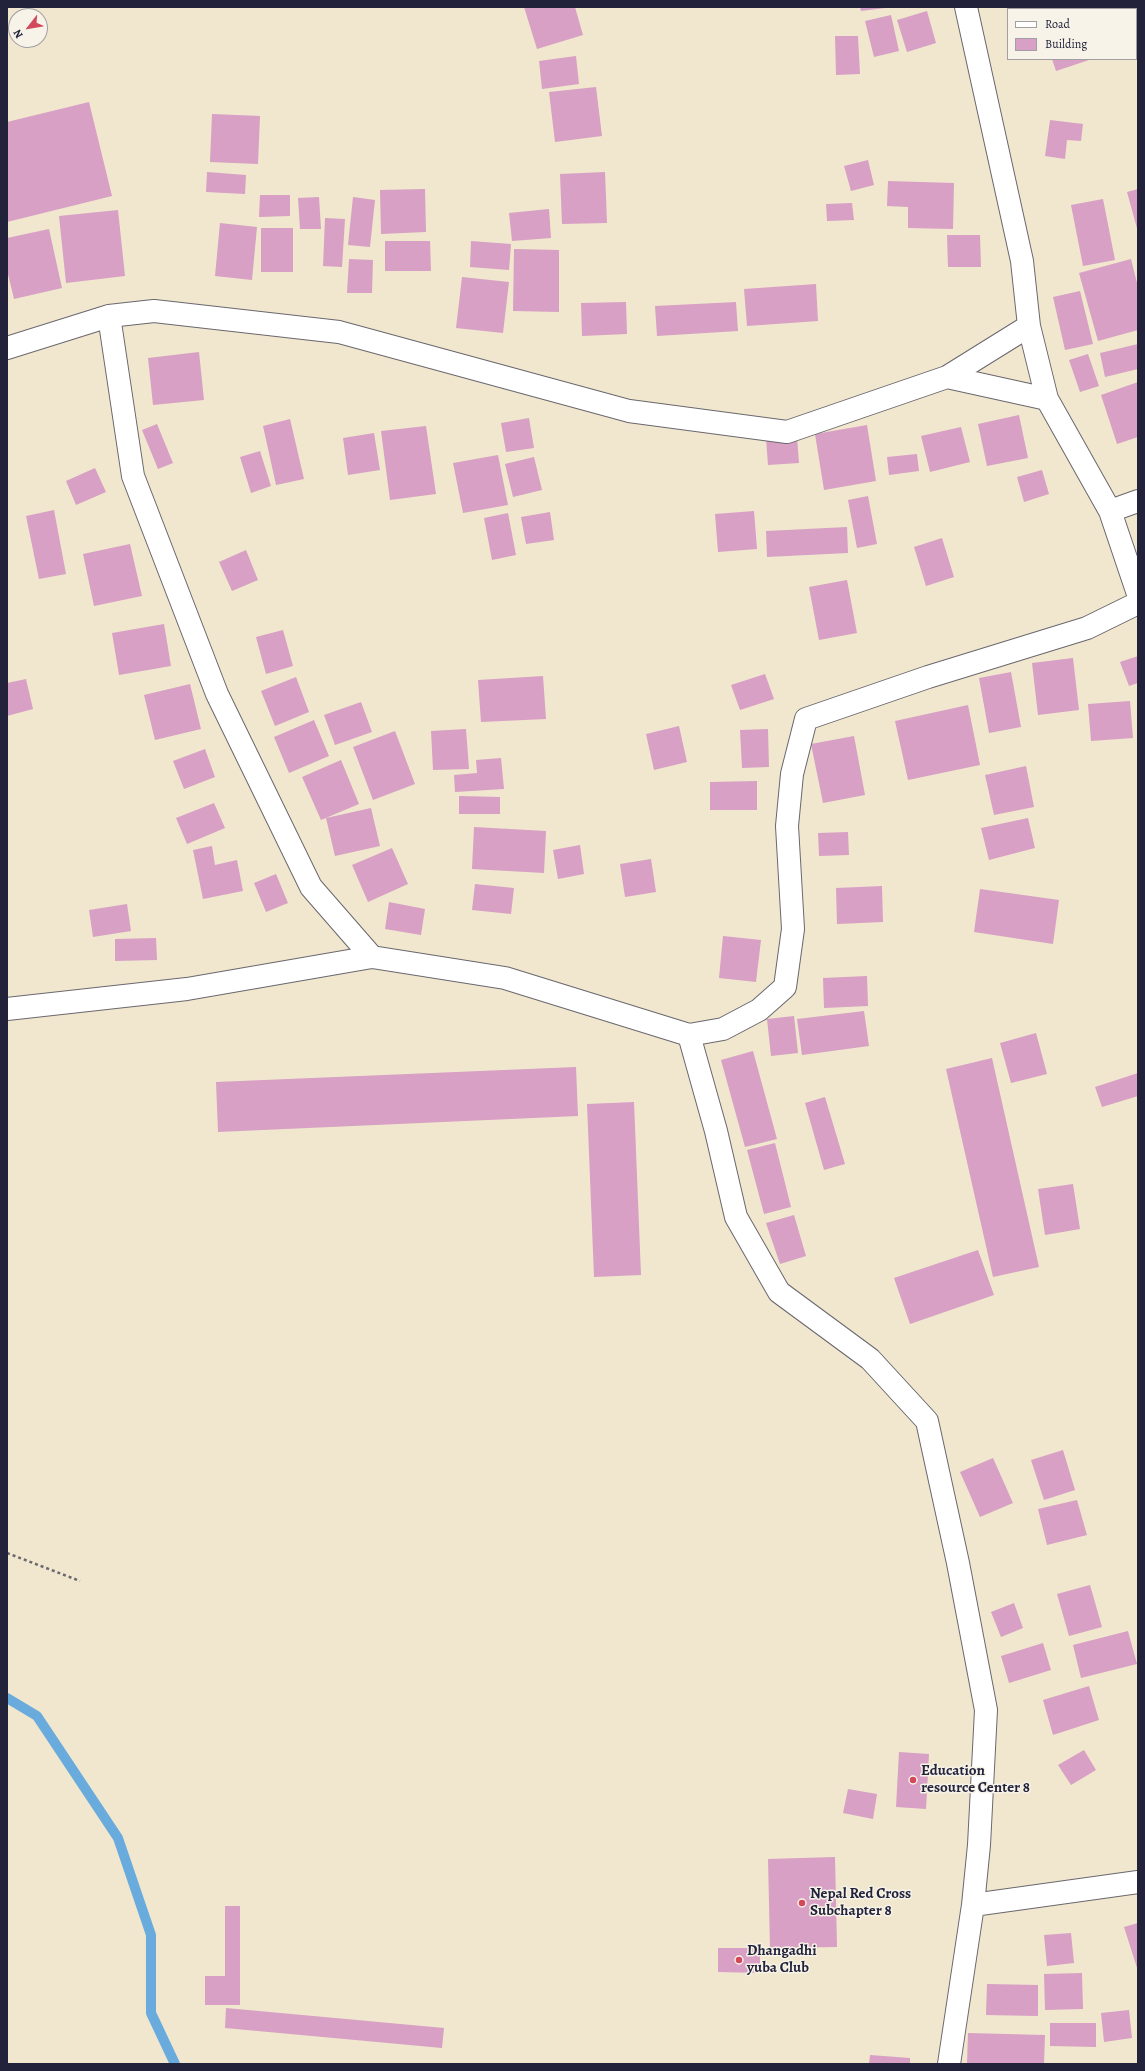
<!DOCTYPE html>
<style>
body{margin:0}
#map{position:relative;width:1145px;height:2071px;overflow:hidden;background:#f0e7ce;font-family:Alegreya,serif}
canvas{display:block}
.frame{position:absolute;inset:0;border:8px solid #22223b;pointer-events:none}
.legend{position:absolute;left:1007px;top:8px;width:130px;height:52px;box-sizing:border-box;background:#f7f3e8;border:1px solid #a29fa3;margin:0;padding:5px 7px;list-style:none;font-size:12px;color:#22223b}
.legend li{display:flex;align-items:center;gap:8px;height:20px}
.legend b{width:20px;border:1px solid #a29fa3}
.north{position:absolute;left:8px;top:8px;width:40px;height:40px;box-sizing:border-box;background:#f7f3e8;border:1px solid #a29fa3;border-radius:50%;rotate:239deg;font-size:11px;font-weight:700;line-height:16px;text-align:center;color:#22223b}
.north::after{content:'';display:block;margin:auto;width:14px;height:18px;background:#d1495b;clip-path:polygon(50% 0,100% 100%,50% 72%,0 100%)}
</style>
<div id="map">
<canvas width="1145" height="2071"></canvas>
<div class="frame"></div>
<ul class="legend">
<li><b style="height:5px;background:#fff"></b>Road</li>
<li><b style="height:11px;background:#d7a0c4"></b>Building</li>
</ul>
<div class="north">N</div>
</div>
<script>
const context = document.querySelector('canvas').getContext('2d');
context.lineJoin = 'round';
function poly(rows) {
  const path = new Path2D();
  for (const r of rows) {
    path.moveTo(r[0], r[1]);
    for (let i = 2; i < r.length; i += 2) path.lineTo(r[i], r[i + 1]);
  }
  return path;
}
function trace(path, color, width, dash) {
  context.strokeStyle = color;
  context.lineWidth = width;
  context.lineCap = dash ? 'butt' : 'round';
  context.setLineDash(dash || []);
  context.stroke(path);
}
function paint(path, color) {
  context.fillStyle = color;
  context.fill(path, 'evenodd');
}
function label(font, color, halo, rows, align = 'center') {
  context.font = font + ' Alegreya,serif';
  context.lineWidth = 3;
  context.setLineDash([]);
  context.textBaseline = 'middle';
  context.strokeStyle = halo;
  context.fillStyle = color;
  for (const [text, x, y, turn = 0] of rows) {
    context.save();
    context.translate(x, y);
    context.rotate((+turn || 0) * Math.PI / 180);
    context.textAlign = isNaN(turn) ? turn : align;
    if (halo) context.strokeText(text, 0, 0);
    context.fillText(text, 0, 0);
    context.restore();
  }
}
const stream = poly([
 [7,1698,37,1716,118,1838,151,1935,151,2013,175,2064]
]);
const building = poly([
 [524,7,575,7,583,35,537,49],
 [860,7,885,7,885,8,861,11],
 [927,11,936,43,907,52,897,20],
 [891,15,899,51,874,57,865,21],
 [835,36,858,36,860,74,836,75],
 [576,56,579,84,542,89,539,61],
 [1052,59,1092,59,1056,71],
 [596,87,602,136,555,142,549,92],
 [89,102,112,196,7,222,7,122],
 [212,114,260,116,258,164,210,162],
 [1050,120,1083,124,1081,141,1067,140,1065,159,1045,156],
 [868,160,874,185,851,191,844,166],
 [207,172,246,175,245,194,206,192],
 [605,172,607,223,562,224,560,174],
 [888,181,954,183,953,229,908,228,908,207,887,206],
 [425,189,426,232,381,234,380,190],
 [1138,189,1138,232,1127,192],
 [260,195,290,195,290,216,259,217],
 [319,197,321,229,300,229,298,198],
 [353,197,375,200,370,247,348,245],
 [1103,199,1115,260,1083,266,1071,205],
 [852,203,854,220,827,221,826,204],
 [549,209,551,238,512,241,509,213],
 [118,210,125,276,66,283,59,216],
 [325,218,345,219,342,267,323,266],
 [220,223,257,227,252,280,215,276],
 [261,228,293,228,293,272,261,272],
 [49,229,62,288,14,299,7,270,7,238],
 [947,235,980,235,981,267,948,267],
 [385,241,430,241,431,271,385,271],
 [471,241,511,244,509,270,470,267],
 [514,249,559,250,559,312,513,311],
 [349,259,373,260,372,293,347,293],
 [1131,259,1138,287,1138,330,1098,341,1079,273],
 [462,277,509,282,503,333,456,328],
 [816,284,818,321,747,326,744,289],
 [1080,291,1093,344,1065,350,1053,297],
 [626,302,627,334,582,336,581,303],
 [736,302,738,331,657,336,655,306],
 [1138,344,1138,369,1105,377,1100,353],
 [199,352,204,400,153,405,148,358],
 [1088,354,1099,386,1080,392,1069,360],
 [1138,382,1138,437,1117,444,1101,395],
 [1019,415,1028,458,987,466,978,424],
 [529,418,534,448,506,452,501,423],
 [290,419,304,479,276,485,263,426],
 [157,424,173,463,158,469,142,430],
 [867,425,876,481,824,490,815,434],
 [426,426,436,494,390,500,381,431],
 [961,427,970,462,930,472,921,436],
 [374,433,380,470,348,475,343,438],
 [797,437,799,463,768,465,766,438],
 [260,451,271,486,251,493,240,457],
 [917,454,919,471,889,475,887,457],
 [498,455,508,505,463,513,453,463],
 [534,457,542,490,513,497,505,464],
 [95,468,106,492,76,505,66,481],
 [1042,470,1049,494,1024,502,1017,477],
 [868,496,877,544,857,548,848,500],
 [54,510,66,574,39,579,26,516],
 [754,511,757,549,718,552,715,514],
 [550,512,554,540,526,544,521,517],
 [508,513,516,555,492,560,484,518],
 [847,527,848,553,767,557,766,531],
 [942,538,954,577,926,586,914,547],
 [130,544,142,596,94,606,83,554],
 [246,550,258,580,232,591,219,562],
 [847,580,857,633,819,640,809,587],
 [164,624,171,666,119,675,112,633],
 [283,630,293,666,266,674,256,637],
 [1138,656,1138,683,1129,686,1120,662],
 [1073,658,1079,710,1038,715,1032,663],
 [1011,672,1021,727,989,733,979,678],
 [765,674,774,699,740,710,731,685],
 [543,676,546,719,481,722,478,680],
 [296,677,309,712,275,726,261,691],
 [26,679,33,709,7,716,7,683],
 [190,684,201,729,155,740,144,695],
 [1130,701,1133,738,1091,741,1088,704],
 [361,702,372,732,335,745,324,715],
 [968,705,980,765,908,780,895,721],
 [314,720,329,756,289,773,274,737],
 [679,726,687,762,654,770,646,734],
 [466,729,469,769,433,770,431,731],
 [768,729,769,767,742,768,740,730],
 [395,731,415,784,373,800,353,747],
 [854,736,865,795,823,803,811,744],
 [205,749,215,777,184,789,173,761],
 [501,758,504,789,455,792,454,775,477,773,476,760],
 [341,760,359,804,321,820,302,777],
 [1026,766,1034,807,994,815,985,775],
 [757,781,757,810,710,810,710,782],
 [459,796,500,797,500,814,459,814],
 [214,803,225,828,187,844,176,818],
 [371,808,380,846,335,856,326,818],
 [1028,818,1035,848,989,860,981,828],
 [474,827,546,831,544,873,472,869],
 [848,832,849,855,819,856,818,833],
 [580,845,584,874,558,879,553,850],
 [212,846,215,865,237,860,243,891,203,899,193,850],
 [392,848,408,884,368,902,352,865],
 [651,859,656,892,625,897,620,864],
 [276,874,288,903,266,912,254,883],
 [475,884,514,888,511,914,472,910],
 [882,886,883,922,837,924,836,888],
 [980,889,1059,900,1053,944,974,932],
 [389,902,425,909,421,935,385,929],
 [127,904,131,931,93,937,89,910],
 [723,936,761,940,756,982,719,978],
 [156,938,157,960,115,961,115,939],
 [867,976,868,1006,824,1008,823,978],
 [864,1011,869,1046,802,1055,797,1019],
 [794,1016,798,1053,771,1056,767,1019],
 [1036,1033,1047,1074,1011,1083,1000,1043],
 [753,1051,777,1139,745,1147,721,1060],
 [992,1058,1039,1267,993,1277,946,1069],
 [576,1067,578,1116,218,1132,216,1082],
 [1138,1073,1138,1096,1102,1107,1095,1087],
 [825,1097,845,1164,824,1170,805,1103],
 [634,1102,641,1275,594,1277,587,1104],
 [775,1143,791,1207,764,1214,747,1150],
 [1073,1184,1080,1229,1045,1235,1038,1189],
 [794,1215,806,1256,780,1264,766,1223],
 [978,1250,994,1295,910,1324,894,1278],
 [1063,1450,1075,1490,1044,1500,1031,1460],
 [993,1458,1013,1503,980,1517,960,1472],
 [1077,1500,1087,1535,1047,1545,1038,1509],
 [1090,1585,1102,1627,1069,1636,1057,1594],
 [1014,1603,1023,1628,1001,1637,991,1612],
 [1128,1631,1137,1664,1081,1678,1073,1645],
 [1043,1643,1051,1670,1009,1683,1001,1656],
 [1089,1686,1099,1720,1053,1735,1043,1700],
 [1084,1750,1096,1770,1071,1785,1058,1765],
 [899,1752,929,1754,926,1809,896,1807],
 [848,1789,877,1794,873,1819,843,1813],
 [835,1857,837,1947,770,1948,768,1859],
 [225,1906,240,1906,240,2005,205,2005,205,1976,225,1976],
 [1138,1923,1138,1971,1124,1927],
 [1071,1933,1074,1963,1047,1966,1044,1935],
 [718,1948,760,1948,760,1973,718,1972],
 [1082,1973,1083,2009,1045,2010,1044,1974],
 [987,1984,1038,1985,1038,2016,986,2015],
 [226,2008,444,2028,442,2048,225,2028],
 [1129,2010,1132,2038,1104,2042,1101,2013],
 [1050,2023,1096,2023,1096,2047,1050,2046],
 [968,2033,1045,2035,1044,2064,967,2064],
 [870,2055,910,2058,910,2064,869,2064]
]);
const path = poly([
 [7,1553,80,1581]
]);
const minor = poly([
 [109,316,133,476,217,694,311,887,372,957,505,978,689,1035,716,1131,736,1217,779,1292,870,1359,927,1421,958,1563,986,1710,979,1845,973,1905],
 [1029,326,1047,399,1110,511,1138,594],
 [7,348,109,316,154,311,339,332,629,411,787,432,947,377,1029,326,1022,261,966,7],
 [947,377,1047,399],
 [1110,511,1138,501],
 [7,1009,187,989,372,957],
 [689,1035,723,1029,759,1010,785,987,793,929,787,826,792,774,806,719,928,677,1087,628,1138,603],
 [949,2064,973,1905,1138,1882]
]);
const markers = [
 [913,1780,4,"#d1495b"],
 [802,1903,4,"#d1495b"],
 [739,1960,4,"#d1495b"]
];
const poiNames = [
 ["Education",921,1771],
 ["resource Center 8",921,1788],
 ["Nepal Red Cross",810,1894],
 ["Subchapter 8",810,1911],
 ["Dhangadhi",747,1951],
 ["yuba Club",747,1968]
];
trace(stream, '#69abdd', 10);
paint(building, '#d7a0c4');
trace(minor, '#6a676e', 24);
trace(path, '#6a676e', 2.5, [3, 3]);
trace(minor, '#fff', 22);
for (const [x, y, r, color] of markers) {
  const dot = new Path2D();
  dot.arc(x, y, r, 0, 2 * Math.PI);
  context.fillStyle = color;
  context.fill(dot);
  trace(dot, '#f7f3e8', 1.5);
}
label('bold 15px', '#22223b', '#f7f3e8', poiNames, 'left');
</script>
